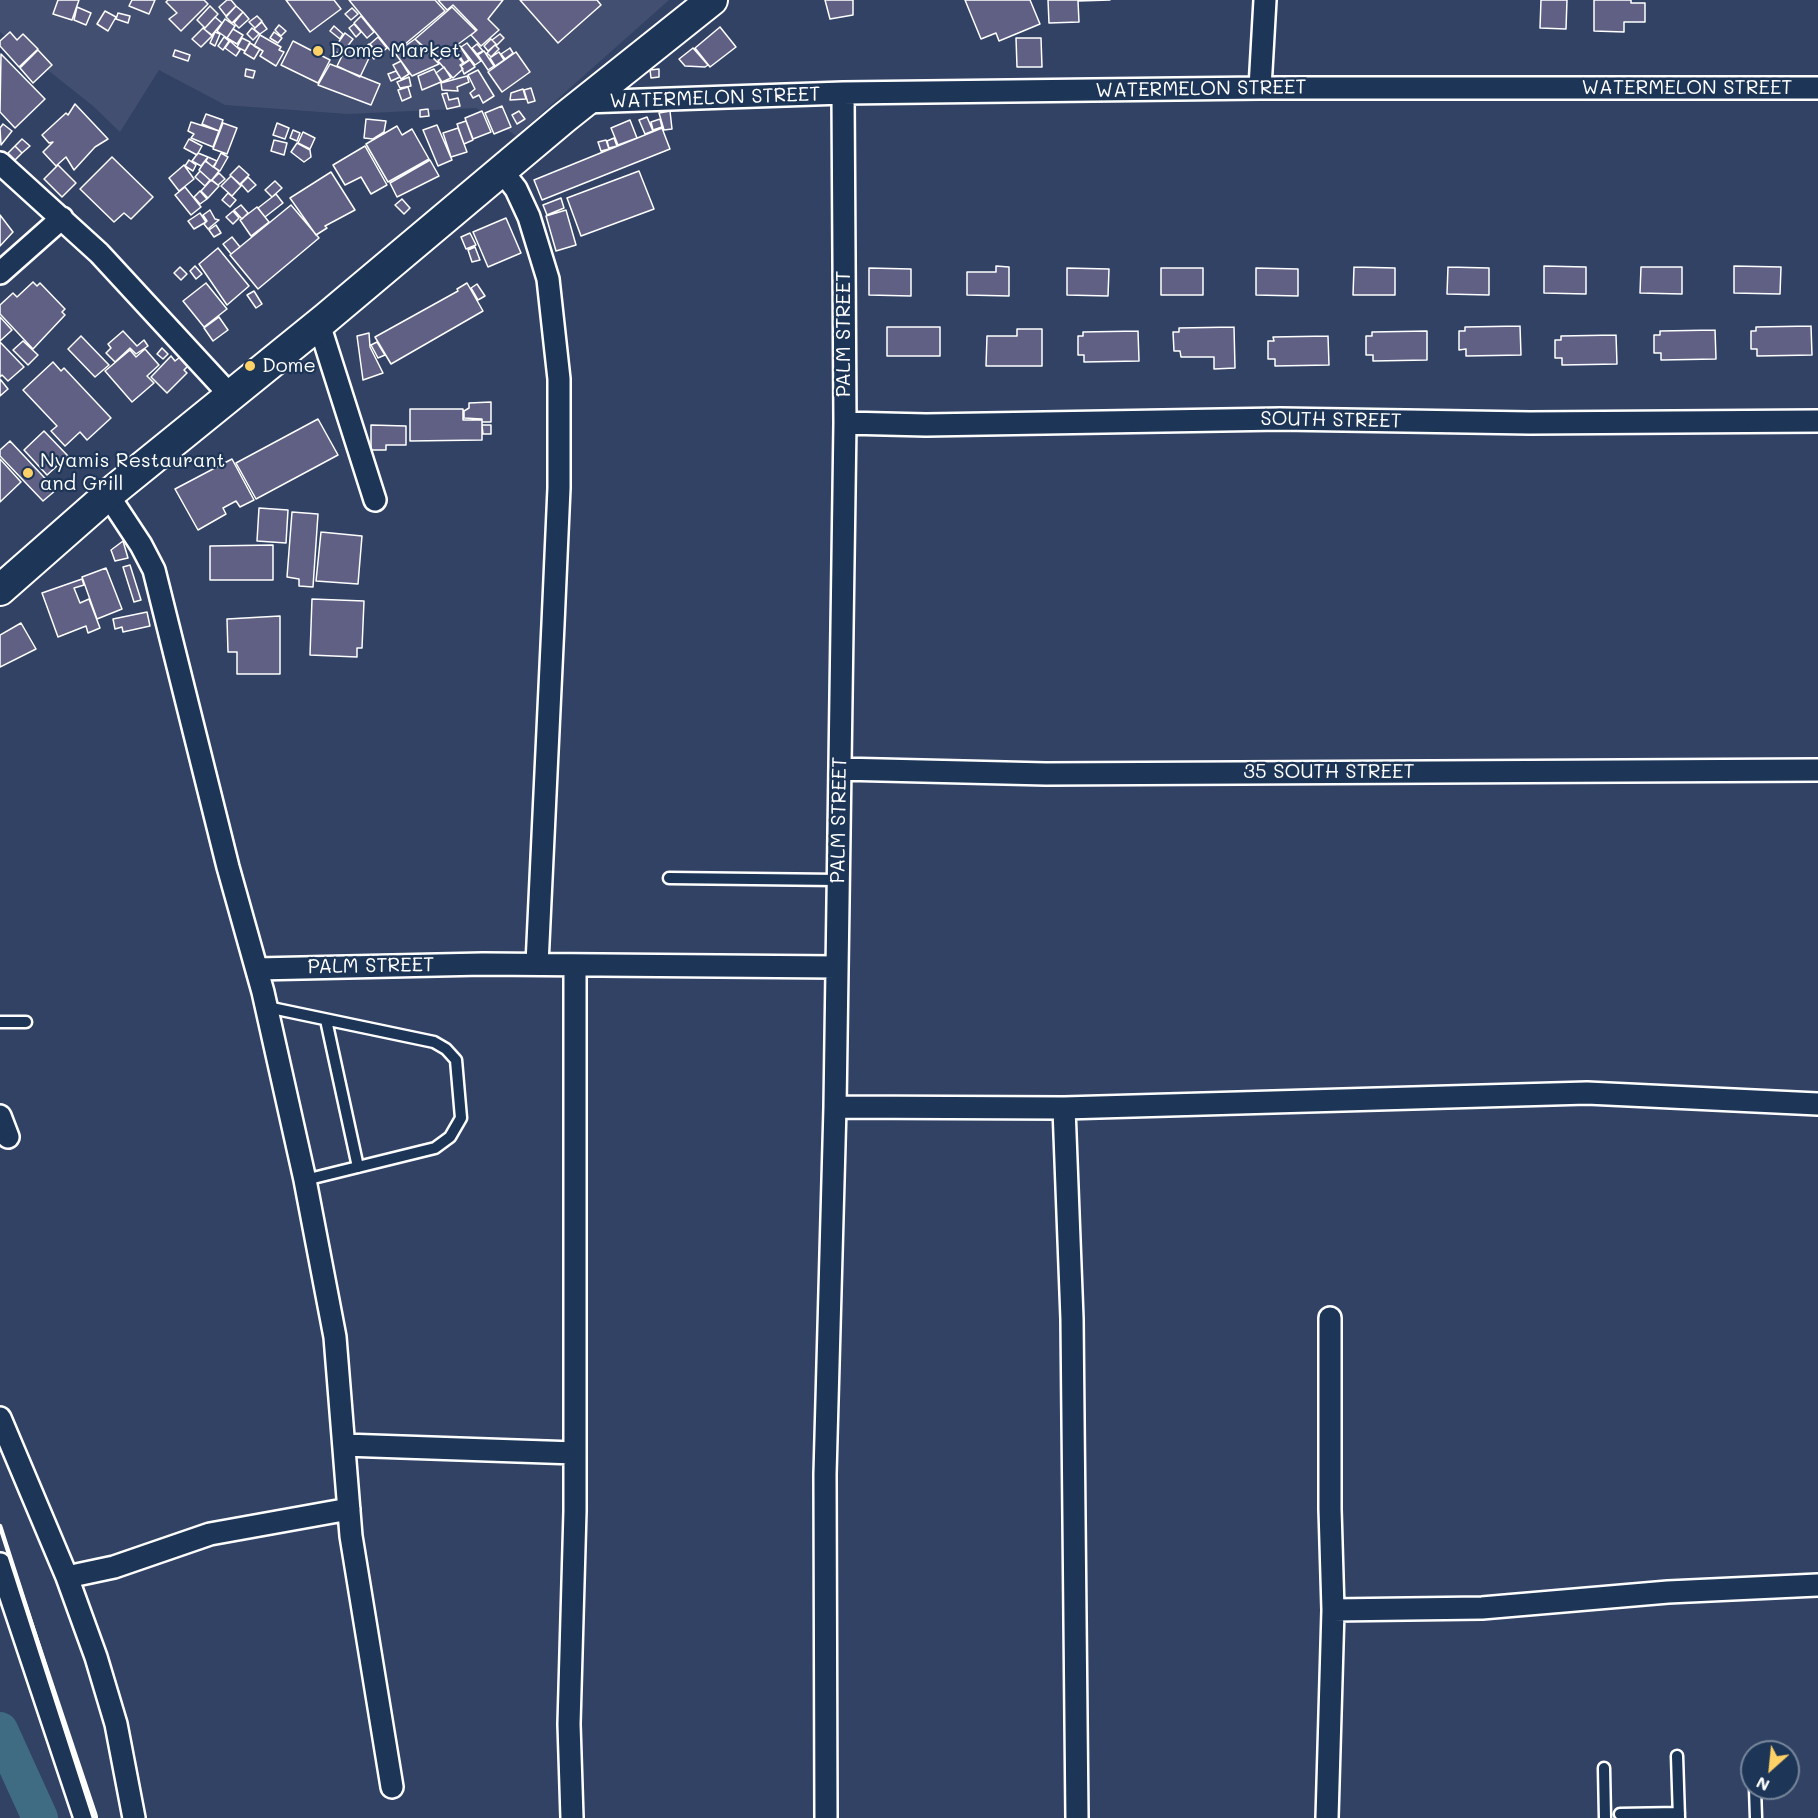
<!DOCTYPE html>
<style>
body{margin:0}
#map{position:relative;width:1818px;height:1818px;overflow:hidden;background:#314264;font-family:Mali,sans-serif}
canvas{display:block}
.north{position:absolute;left:1740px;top:1740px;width:60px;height:60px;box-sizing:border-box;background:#1d3557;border:2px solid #77869a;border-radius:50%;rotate:207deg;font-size:16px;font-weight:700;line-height:24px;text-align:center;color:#fff}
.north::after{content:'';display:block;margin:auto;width:21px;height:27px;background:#ffd166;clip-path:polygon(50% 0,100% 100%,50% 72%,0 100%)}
</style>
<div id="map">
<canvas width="1818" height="1818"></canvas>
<div class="north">N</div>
</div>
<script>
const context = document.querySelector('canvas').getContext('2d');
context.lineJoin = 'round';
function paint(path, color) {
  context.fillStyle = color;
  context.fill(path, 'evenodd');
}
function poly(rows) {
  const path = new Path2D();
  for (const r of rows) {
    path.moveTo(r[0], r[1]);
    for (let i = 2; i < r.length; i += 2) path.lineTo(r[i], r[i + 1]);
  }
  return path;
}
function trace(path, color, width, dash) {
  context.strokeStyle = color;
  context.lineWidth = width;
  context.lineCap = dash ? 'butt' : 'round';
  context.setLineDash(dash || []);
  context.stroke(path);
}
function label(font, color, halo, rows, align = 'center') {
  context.font = font + ' Mali,sans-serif';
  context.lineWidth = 4.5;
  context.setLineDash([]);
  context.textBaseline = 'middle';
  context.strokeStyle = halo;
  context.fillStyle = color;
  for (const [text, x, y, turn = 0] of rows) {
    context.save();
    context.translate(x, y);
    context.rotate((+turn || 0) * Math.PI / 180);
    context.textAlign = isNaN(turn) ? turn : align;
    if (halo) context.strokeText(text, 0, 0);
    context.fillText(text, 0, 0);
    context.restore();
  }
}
const built = poly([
 [0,0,669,0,516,136,476,108,348,114,225,105,159,70,120,132,93,106,0,32]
]);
const river = poly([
 [0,1730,40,1818]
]);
const building = poly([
 [58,0,79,0,72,20,53,14,58,0],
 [132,0,155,0,149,14,129,6,132,0],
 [168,0,204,0,208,4,181,31,169,19,177,13,166,2,168,0],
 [227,0,231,0,236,6,226,16,219,7,227,0],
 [286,0,334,0,341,9,310,32,286,0],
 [349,0,435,0,445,11,393,54,349,0],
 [438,0,503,0,488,19,499,30,481,46,471,35,477,30,453,5,447,10,438,0],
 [520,0,597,0,601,5,558,43,520,0],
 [825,0,853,0,853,15,830,19,825,0],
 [965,0,1030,0,1040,24,999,41,996,33,981,39,965,0],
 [1048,0,1110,0,1078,1,1079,22,1049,23,1048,0],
 [1541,0,1567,0,1566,29,1540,28,1541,0],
 [1594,0,1631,0,1631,3,1645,3,1645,22,1624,22,1624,32,1594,31,1594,0],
 [210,6,218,14,205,28,197,20,210,6],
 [236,6,243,12,232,23,226,17,236,6],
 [77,7,91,13,86,25,74,20,77,7],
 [452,7,476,31,438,59,415,39,452,7],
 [352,8,358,14,351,20,345,14,352,8],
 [105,11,116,17,108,31,97,24,105,11],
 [243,12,249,19,239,28,234,23,243,12],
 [118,13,130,16,128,23,116,19,118,13],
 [257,16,262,21,255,28,249,22,257,16],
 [361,16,374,32,367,38,354,23,361,16],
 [215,17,222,23,212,35,204,29,215,17],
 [225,19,235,26,227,38,217,31,225,19],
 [262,22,267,29,260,34,254,29,262,22],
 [354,24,361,32,356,37,349,28,354,24],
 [279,25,286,31,281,36,275,30,279,25],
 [334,26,343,34,340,39,330,31,334,26],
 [720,27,736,47,710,67,695,48,720,27],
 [203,28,212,36,201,47,192,39,203,28],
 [252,28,259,34,253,40,247,34,252,28],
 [233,29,243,35,237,44,227,38,233,29],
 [10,32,17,40,23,34,38,49,19,67,0,46,0,41,10,32],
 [215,32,220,34,215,46,210,43,215,32],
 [274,32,282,38,278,43,270,38,274,32],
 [345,33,353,39,341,55,333,50,345,33],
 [500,34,504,38,497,45,492,40,500,34],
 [260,35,281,47,279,50,284,52,276,66,260,56,263,51,254,46,260,35],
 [224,37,229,41,223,50,218,46,224,37],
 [378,37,387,48,379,55,370,44,378,37],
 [242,38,250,42,245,51,237,47,242,38],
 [1016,38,1041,38,1042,67,1017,67,1016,38],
 [415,39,439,64,412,76,395,53,415,39],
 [491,39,496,44,488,51,484,46,491,39],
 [230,41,240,50,236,56,225,48,230,41],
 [293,41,330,60,318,83,281,65,293,41],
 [250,43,260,49,254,59,244,53,250,43],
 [467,43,481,61,475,65,461,47,467,43],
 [369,44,379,55,374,59,364,48,369,44],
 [477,44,483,51,477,54,472,48,477,44],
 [495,45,499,49,491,57,487,53,495,45],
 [347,46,370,56,360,77,337,66,347,46],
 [460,46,469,60,464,63,455,49,460,46],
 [510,48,513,53,505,59,501,54,510,48],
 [693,48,708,65,705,67,685,66,679,59,693,48],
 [452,49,463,63,460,65,463,69,453,78,438,61,452,49],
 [38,50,52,65,33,83,20,68,38,50],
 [175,50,190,55,188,61,173,56,175,50],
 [484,51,494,66,488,70,478,55,484,51],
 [499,52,504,60,495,66,490,58,499,52],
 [516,52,530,72,502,92,488,72,516,52],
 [1,54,45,99,15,128,0,112,1,54],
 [470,60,475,67,464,74,461,66,470,60],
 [401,61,409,74,401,79,393,65,401,61],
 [330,64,380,84,371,105,318,85,330,64],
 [444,67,451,78,442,82,436,73,444,67],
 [246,69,255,71,253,78,245,76,246,69],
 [434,69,441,82,422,90,418,76,434,69],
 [659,69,659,77,651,78,650,70,659,69],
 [478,70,494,96,483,103,479,95,473,98,470,93,475,89,468,75,478,70],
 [396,71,400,77,391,81,388,74,396,71],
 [467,76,469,82,457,87,458,91,442,90,441,83,467,76],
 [409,77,411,86,400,88,397,82,409,77],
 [408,87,411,97,402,101,398,90,408,87],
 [531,88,535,101,528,103,524,90,531,88],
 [523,89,526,99,510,100,511,93,523,89],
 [447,93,449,100,458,98,460,106,447,109,442,94,447,93],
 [75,104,108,139,95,147,74,170,66,157,56,166,43,152,53,142,49,143,42,135,66,113,68,115,75,104],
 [502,106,511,127,494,134,485,113,502,106],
 [428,109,429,116,420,117,420,110,428,109],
 [482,111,491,132,473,139,465,118,482,111],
 [519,111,525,119,517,124,512,115,519,111],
 [670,111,672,129,664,130,659,113,670,111],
 [206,114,223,120,219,131,202,124,206,114],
 [647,117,653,131,645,134,639,120,647,117],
 [366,119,386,121,384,132,373,139,364,138,366,119],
 [660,119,662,127,653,130,651,122,660,119],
 [630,120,637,138,618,145,611,128,630,120],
 [466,121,473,140,464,144,457,124,466,121],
 [191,122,219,131,213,147,191,138,194,134,188,131,191,122],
 [223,123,237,128,227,154,213,149,223,123],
 [277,123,289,128,285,139,273,135,277,123],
 [3,124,12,131,1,145,0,128,3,124],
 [437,125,452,160,438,166,423,130,437,125],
 [397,126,402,135,412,129,429,159,388,182,366,144,397,126],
 [458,128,467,152,451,157,443,133,458,128],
 [662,128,670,149,542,200,534,180,662,128],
 [293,130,300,133,297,141,290,138,293,130],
 [303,132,315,138,310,149,298,143,303,132],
 [614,138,617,146,609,148,607,141,614,138],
 [22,139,30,146,22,153,15,146,22,139],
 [189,139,202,146,197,155,184,148,189,139],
 [274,140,287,143,284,155,271,151,274,140],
 [606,140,609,149,601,151,598,142,606,140],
 [297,143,310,150,311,157,304,162,291,152,297,143],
 [15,146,22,153,15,160,8,153,15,146],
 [365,146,387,185,371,194,361,177,345,185,333,165,365,146],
 [198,153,208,157,201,166,192,161,198,153],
 [221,153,228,157,220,171,214,167,221,153],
 [112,157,153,197,131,219,124,213,114,222,80,189,112,157],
 [208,157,217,161,213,167,206,161,208,157],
 [189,160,196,165,193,171,185,166,189,160],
 [430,160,439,176,397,197,390,183,430,160],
 [205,161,219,171,211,181,199,170,205,161],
 [58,165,76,183,62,197,44,179,58,165],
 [184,165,194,179,179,191,169,178,184,165],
 [239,166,249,175,240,184,230,175,239,166],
 [200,171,210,180,205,186,195,177,200,171],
 [639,171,654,209,581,236,567,198,639,171],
 [331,172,355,210,325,226,327,228,316,235,290,198,331,172],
 [219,173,225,179,218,185,212,180,219,173],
 [231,176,241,186,232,196,221,186,231,176],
 [248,177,256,185,248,192,241,184,248,177],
 [211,180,219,186,208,198,201,191,211,180],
 [275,181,282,188,272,197,265,190,275,181],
 [185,187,201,207,191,215,175,195,185,187],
 [200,191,207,199,200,204,194,197,200,191],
 [228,193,236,200,230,207,222,200,228,193],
 [276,194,283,203,265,217,258,208,276,194],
 [561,198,564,208,547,215,543,205,561,198],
 [402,199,410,208,404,214,395,205,402,199],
 [241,205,248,213,242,219,234,210,241,205],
 [291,205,319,238,258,289,230,255,291,205],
 [257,207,269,222,251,236,240,220,257,207],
 [210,210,215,219,219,220,208,229,204,224,207,221,203,215,210,210],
 [566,210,576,245,556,251,546,216,566,210],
 [233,211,239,218,233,224,226,217,233,211],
 [200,213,206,222,194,229,188,221,200,213],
 [0,215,13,232,0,246,0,215],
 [506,218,521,253,488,267,473,232,506,218],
 [216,225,221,233,214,237,209,230,216,225],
 [470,233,476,245,466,249,461,237,470,233],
 [232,237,240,247,231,254,223,244,232,237],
 [475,247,480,260,472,262,468,250,475,247],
 [218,248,249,286,227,305,199,264,218,248],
 [195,266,202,274,196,279,190,271,195,266],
 [996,266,1009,267,1009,296,967,295,967,272,996,272,996,266],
 [1544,266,1586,267,1586,294,1544,293,1544,266],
 [1734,266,1781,267,1780,294,1734,293,1734,266],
 [180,267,187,274,181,280,174,273,180,267],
 [1354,267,1395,268,1395,295,1353,295,1354,267],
 [1448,267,1489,268,1489,295,1447,294,1448,267],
 [1641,267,1682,267,1682,294,1640,293,1641,267],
 [869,268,911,269,911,296,869,295,869,268],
 [1067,268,1109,269,1108,296,1067,295,1067,268],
 [1161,268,1203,268,1203,295,1161,295,1161,268],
 [1256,268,1298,269,1298,296,1256,295,1256,268],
 [33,282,37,286,40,283,65,309,62,312,65,315,33,349,0,314,0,305,13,293,17,297,33,282],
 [206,283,227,309,204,327,183,301,206,283],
 [467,283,483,311,391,364,375,337,458,291,457,289,467,283],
 [477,284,485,296,478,300,471,288,477,284],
 [254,291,262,304,256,308,247,295,254,291],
 [0,317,12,330,0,341,0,317],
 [219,317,228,330,213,341,204,328,219,317],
 [1520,326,1521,355,1466,356,1466,349,1459,350,1459,331,1465,331,1465,327,1520,326],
 [1811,326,1812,355,1757,356,1757,349,1751,349,1751,331,1756,331,1756,327,1811,326],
 [887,327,940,327,940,356,887,356,887,327],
 [1234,327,1235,368,1214,369,1214,357,1181,357,1180,351,1174,351,1173,332,1179,332,1179,328,1234,327],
 [1017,329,1042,329,1042,366,986,366,987,336,1017,336,1017,329],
 [1715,330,1716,359,1661,360,1661,353,1654,353,1654,335,1660,335,1660,331,1715,330],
 [123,331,137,346,144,340,148,346,136,354,130,348,115,362,106,353,111,348,108,344,123,331],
 [1138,331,1139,361,1084,362,1084,355,1078,355,1078,336,1083,336,1083,332,1138,331],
 [1427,331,1427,360,1373,361,1373,355,1366,355,1366,336,1372,336,1372,332,1427,331],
 [369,333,370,347,383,373,363,380,357,336,369,333],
 [1616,335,1617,364,1562,365,1562,358,1555,358,1555,340,1561,340,1561,336,1616,335],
 [81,336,109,365,95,377,68,349,81,336],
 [1328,336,1329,365,1275,366,1275,359,1268,359,1268,341,1274,341,1273,337,1328,336],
 [23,341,38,355,28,365,13,350,23,341],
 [0,342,24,367,8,381,2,375,0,377,0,342],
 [377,342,385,355,378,358,371,345,377,342],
 [162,348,168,354,163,359,157,354,162,348],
 [145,349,159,365,147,376,154,383,132,402,105,371,130,350,136,357,145,349],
 [171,356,175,361,180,357,188,366,184,370,187,373,167,393,151,377,171,356],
 [53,362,61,371,64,368,111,418,87,440,80,432,65,446,51,431,57,426,23,390,53,362],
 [0,379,8,389,0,396,0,379],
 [491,402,491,422,482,422,482,419,464,418,464,411,469,408,469,403,491,402],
 [410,409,463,409,463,420,482,420,482,440,410,441,410,409],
 [318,419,338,455,256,499,236,463,318,419],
 [371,425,406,426,406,445,386,445,386,450,371,450,371,425],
 [482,425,491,425,491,434,483,434,482,425],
 [44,431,68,456,47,475,24,450,44,431],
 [10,441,56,490,43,501,0,456,0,450,10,441],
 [0,459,21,482,0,502,0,459],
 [232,459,254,500,240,507,236,501,223,508,226,514,198,530,175,489,232,459],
 [259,508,288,510,286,543,257,541,259,508],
 [292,512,318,514,313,587,299,586,299,579,287,577,292,512],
 [321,532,362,536,358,584,316,581,321,532],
 [123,541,128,558,115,561,111,550,123,541],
 [273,545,273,580,210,580,210,546,273,545],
 [130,565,141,600,134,602,123,567,130,565],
 [106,568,122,609,97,619,82,577,106,568],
 [82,579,84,585,74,588,80,603,89,599,100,628,88,633,86,626,58,637,42,593,82,579],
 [312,599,364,601,362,648,357,648,357,657,310,655,312,599],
 [147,612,150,626,123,632,122,627,115,629,113,619,147,612],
 [280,616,280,674,237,674,237,652,228,652,227,619,280,616],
 [21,623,36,649,0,667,0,635,21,623]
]);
const lane = poly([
 [669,878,837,880],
 [267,1007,434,1042,446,1049,456,1060,461,1118,450,1137,435,1148,305,1180],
 [326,1020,358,1167],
 [0,1022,26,1022],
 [1677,1756,1679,1818],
 [1604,1768,1605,1818],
 [1755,1788,1756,1818],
 [1620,1814,1679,1813]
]);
const street = poly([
 [1260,88,1265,0],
 [584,102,843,93,1260,88,1818,88],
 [0,163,99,253,230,395],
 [502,171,516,189,529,217,548,279,559,379,559,488,553,624,537,964],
 [0,273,62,218],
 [319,324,375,500],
 [845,423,926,425,1281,419,1530,423,1818,421],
 [108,495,141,545,154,570,228,867,263,992,305,1180,335,1337,351,1536,392,1787],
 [840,769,1046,774,1818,770],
 [257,969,483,964,836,967],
 [835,1107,1064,1108,1587,1093,1818,1104],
 [1064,1108,1072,1319,1077,1818],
 [0,1116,8,1137],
 [0,1418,67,1577,96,1657,116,1724,134,1818],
 [344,1445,575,1453],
 [0,1564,85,1818],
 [67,1577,114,1567,210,1534,349,1509],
 [1333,1610,1482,1608,1668,1592,1818,1585],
 [572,1818,569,1724,575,1511,575,965],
 [826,1818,825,1474,835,1107,845,423,843,93],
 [1327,1818,1333,1610,1330,1509,1330,1318]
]);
const secondary = poly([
 [0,590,108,495,325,319,564,118,712,0]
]);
const rail = poly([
 [0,1526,94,1818]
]);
const markers = [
 [318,51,6,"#ffd166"],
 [250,366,6,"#ffd166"],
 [28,473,6,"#ffd166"]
];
const poiNames = [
 ["Dome Market",330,51],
 ["Dome",262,366],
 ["Nyamis Restaurant",40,461],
 ["and Grill",40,484]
];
const streetNames = [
 ["WATERMELON STREET",1687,88],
 ["WATERMELON STREET",1201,89,-1],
 ["WATERMELON STREET",715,98,-2],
 ["PALM STREET",844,334,-90],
 ["SOUTH STREET",1331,420,1],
 ["35 SOUTH STREET",1329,772],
 ["PALM STREET",839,820,-89],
 ["PALM STREET",371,966,-1]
];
paint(built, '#434f70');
trace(river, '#406c83', 36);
paint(building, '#5f6083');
trace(building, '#fff', 1.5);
trace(lane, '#fff', 15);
trace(street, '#fff', 26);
trace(secondary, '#fff', 34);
trace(lane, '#1d3557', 10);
trace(street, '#1d3557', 21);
trace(secondary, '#1d3557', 30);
trace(rail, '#fff', 4.5);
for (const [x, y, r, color] of markers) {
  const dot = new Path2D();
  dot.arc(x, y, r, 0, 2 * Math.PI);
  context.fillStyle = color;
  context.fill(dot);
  trace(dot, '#1d3557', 2);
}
label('20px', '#fff', '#1d3557', poiNames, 'left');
label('20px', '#fff', '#1d3557', streetNames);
</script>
